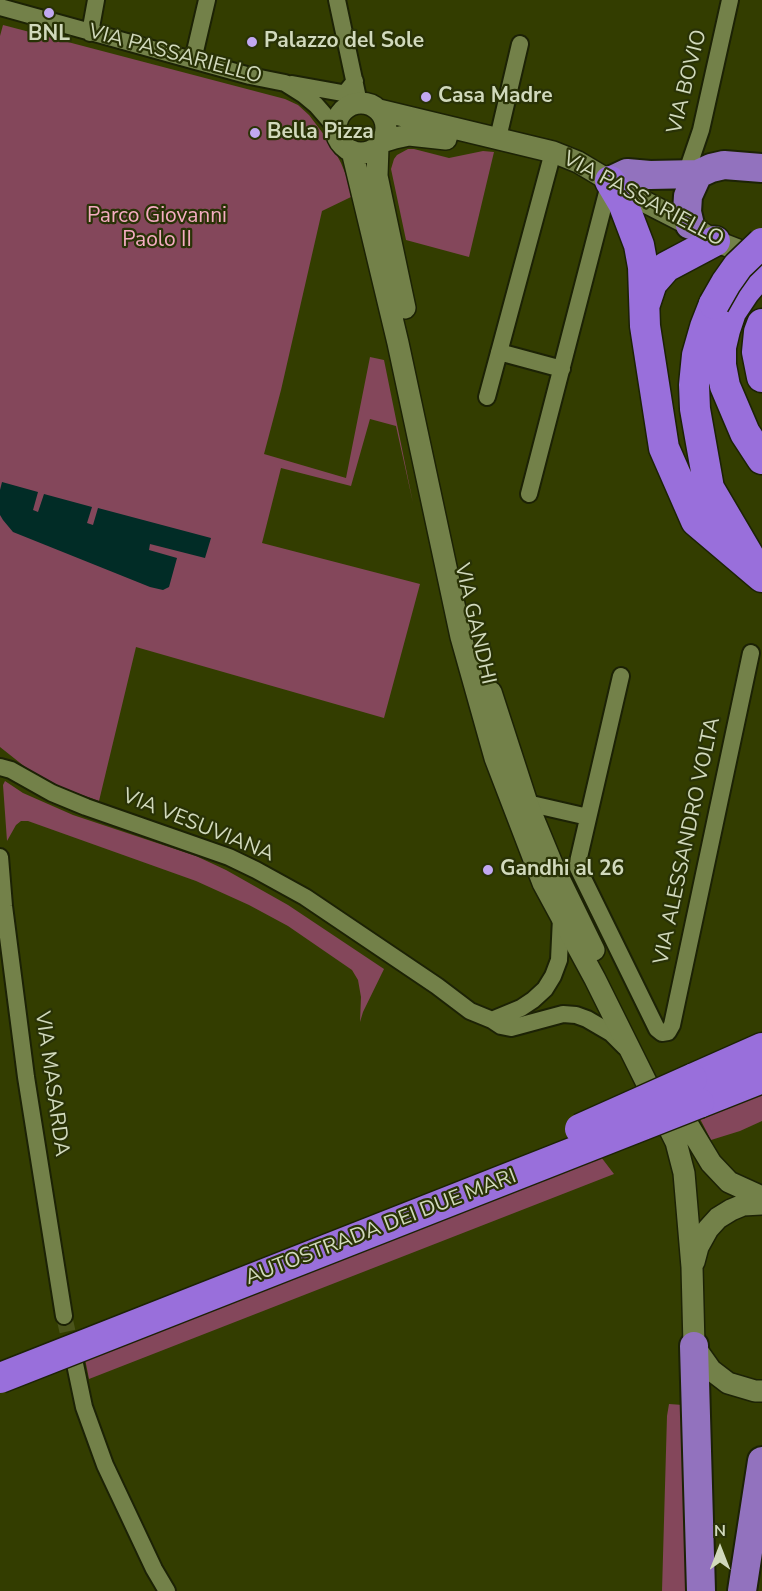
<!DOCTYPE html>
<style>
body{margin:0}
#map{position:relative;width:762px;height:1591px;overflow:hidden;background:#333d00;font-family:"Nunito Sans",sans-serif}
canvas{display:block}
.north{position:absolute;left:690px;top:1519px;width:60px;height:60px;-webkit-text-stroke:4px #293206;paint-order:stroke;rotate:0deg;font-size:16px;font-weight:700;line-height:24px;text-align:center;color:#d1d9bc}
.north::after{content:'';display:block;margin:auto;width:21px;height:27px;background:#d1d9bc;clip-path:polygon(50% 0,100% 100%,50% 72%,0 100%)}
</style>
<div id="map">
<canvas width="762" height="1591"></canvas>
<div class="north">N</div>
</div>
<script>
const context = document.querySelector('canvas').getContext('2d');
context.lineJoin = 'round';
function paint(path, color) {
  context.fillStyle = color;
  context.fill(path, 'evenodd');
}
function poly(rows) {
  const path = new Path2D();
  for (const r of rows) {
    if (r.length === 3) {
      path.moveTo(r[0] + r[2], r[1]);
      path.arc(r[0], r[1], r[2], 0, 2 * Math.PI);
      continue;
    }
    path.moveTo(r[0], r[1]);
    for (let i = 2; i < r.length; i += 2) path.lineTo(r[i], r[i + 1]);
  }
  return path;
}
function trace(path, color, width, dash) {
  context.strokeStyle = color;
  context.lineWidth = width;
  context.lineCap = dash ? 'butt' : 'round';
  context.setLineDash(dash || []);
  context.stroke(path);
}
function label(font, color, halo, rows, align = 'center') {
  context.font = font + ' "Nunito Sans",sans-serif';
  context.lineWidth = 4.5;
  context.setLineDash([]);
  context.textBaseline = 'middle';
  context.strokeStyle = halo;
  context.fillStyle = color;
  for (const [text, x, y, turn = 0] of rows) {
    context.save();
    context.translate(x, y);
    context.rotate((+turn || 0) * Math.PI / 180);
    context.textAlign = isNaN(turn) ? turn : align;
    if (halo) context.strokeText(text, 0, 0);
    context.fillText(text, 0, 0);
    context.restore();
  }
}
const green = poly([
 [3,25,285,99,298,105,309,115,331,144,341,163,348,180,351,197,322,211,281,390,264,454,346,478,370,357,384,360,413,503,396,426,370,419,351,486,281,468,262,543,420,584,384,718,136,647,99,801,63,788,29,770,0,747,0,36],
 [408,149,414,149,449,158,483,151,494,152,469,257,406,240,391,169,394,159,397,155],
 [5,781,23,793,73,815,196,856,226,870,288,905,384,969,363,1012,360,1022,361,997,358,980,352,970,288,926,249,905,196,881,28,821,21,821,16,825,7,841,3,785],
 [762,1093,762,1121,740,1131,711,1140,699,1117],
 [601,1157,614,1174,89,1379,85,1359],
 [669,1404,683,1405,695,1591,662,1591,667,1416]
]);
const water = poly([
 [2,482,38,492,33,510,38,512,44,494,92,507,87,523,93,525,98,508,211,538,205,558,150,544,149,550,177,558,169,587,163,590,150,587,13,532,3,520,0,515,0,490]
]);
const minorTunnel = poly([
 [64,1316,73,1356]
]);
const minor = poly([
 [337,0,359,103],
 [0,7,250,76,285,83,304,95,316,105,336,128],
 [90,33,96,0],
 [193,60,207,0],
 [292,84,342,93,346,92,355,81],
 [498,138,520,44],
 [686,174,701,130,730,0],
 [499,352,562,369],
 [487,397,553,152],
 [529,494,610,181],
 [621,676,577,866,657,1029,662,1033,668,1032,672,1025,751,653],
 [0,767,11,770,52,793,86,807,229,857,256,870,305,897,437,986,470,1011,492,1020,501,1026,511,1028,563,1014,576,1015,587,1019,611,1033,625,1047],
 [527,803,588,817],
 [0,857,4,906,26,1077,64,1316],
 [492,1020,521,1008,533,1000,545,989,553,976,559,960,561,918],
 [75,1364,84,1407,105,1465,154,1569,167,1591]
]);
const tertiary = poly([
 [361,128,25],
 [379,110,553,152,578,162,645,202,690,225,715,241,761,259],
 [382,142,395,138,409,135,446,139],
 [378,147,377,176,405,308],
 [352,151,398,343,461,637,495,758,543,883,595,979,676,1142,684,1173,692,1267,694,1346,711,1370,728,1383,755,1391,762,1391],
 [491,692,527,803,553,866,594,950],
 [673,1100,711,1163,729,1182,762,1197],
 [694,1262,698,1247,708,1229,718,1218,731,1210,743,1205,762,1204]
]);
const trunk = poly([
 [610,181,627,173,650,175,698,174,711,168,724,165,762,168],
 [690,225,687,212,688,196,698,174],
 [694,1346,701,1591],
 [742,1591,762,1461]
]);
const motorway = poly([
 [610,181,623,203,639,245,643,267,645,326,664,448,696,521,762,577],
 [762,271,745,291,731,312,725,330,721,347,721,365,725,386,745,433,762,459],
 [645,304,652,283,666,267,715,241],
 [714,304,705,327,697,355,694,385,695,409,709,488,749,556],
 [762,324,759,332,757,352,762,377],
 [692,1079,762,1048],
 [699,1103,762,1078]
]);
const motorwayBridge = poly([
 [714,304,726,283,738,266,762,243],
 [580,1129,692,1079],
 [0,1378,699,1103]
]);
const markers = [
 [49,13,6,"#c2a8f2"],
 [252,42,6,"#c2a8f2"],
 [426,97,6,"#c2a8f2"],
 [255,133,6,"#c2a8f2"],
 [488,870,6,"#c2a8f2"]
];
const poiNames = [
 ["BNL",49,35,"center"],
 ["Palazzo del Sole",264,42],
 ["Casa Madre",438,97],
 ["Bella Pizza",267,133],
 ["Gandhi al 26",500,870]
];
const streetNames = [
 ["VIA PASSARIELLO",175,55,15],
 ["VIA BOVIO",688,82,-76],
 ["VIA PASSARIELLO",643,200,28],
 ["VIA GANDHI",474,624,77],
 ["VIA VESUVIANA",198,826,22],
 ["VIA ALESSANDRO VOLTA",688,841,-78],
 ["VIA MASARDA",51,1084,82],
 ["AUTOSTRADA DEI DUE MARI",381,1228,-21]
];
const parkNames = [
 ["Parco Giovanni",157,217],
 ["Paolo II",157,241]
];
paint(green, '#84475b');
paint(water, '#012c26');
trace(minorTunnel, '#4b541c', 16, [16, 8]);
trace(minor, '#1c2205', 20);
trace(tertiary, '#1c2205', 24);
trace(trunk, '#1c2205', 32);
trace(motorway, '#1c2205', 33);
trace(minor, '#738149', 16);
trace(tertiary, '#738149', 21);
trace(trunk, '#9272be', 28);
trace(motorway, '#996fdb', 30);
trace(motorwayBridge, '#1c2205', 33, []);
trace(motorwayBridge, '#996fdb', 30);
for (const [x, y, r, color] of markers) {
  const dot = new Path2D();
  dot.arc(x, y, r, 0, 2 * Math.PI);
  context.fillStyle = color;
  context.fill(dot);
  trace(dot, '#293206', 2);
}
label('bold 21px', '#d1d9bc', '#293206', poiNames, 'left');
label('21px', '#d1d9bc', '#293206', streetNames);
label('21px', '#f5adc2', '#293206', parkNames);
</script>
